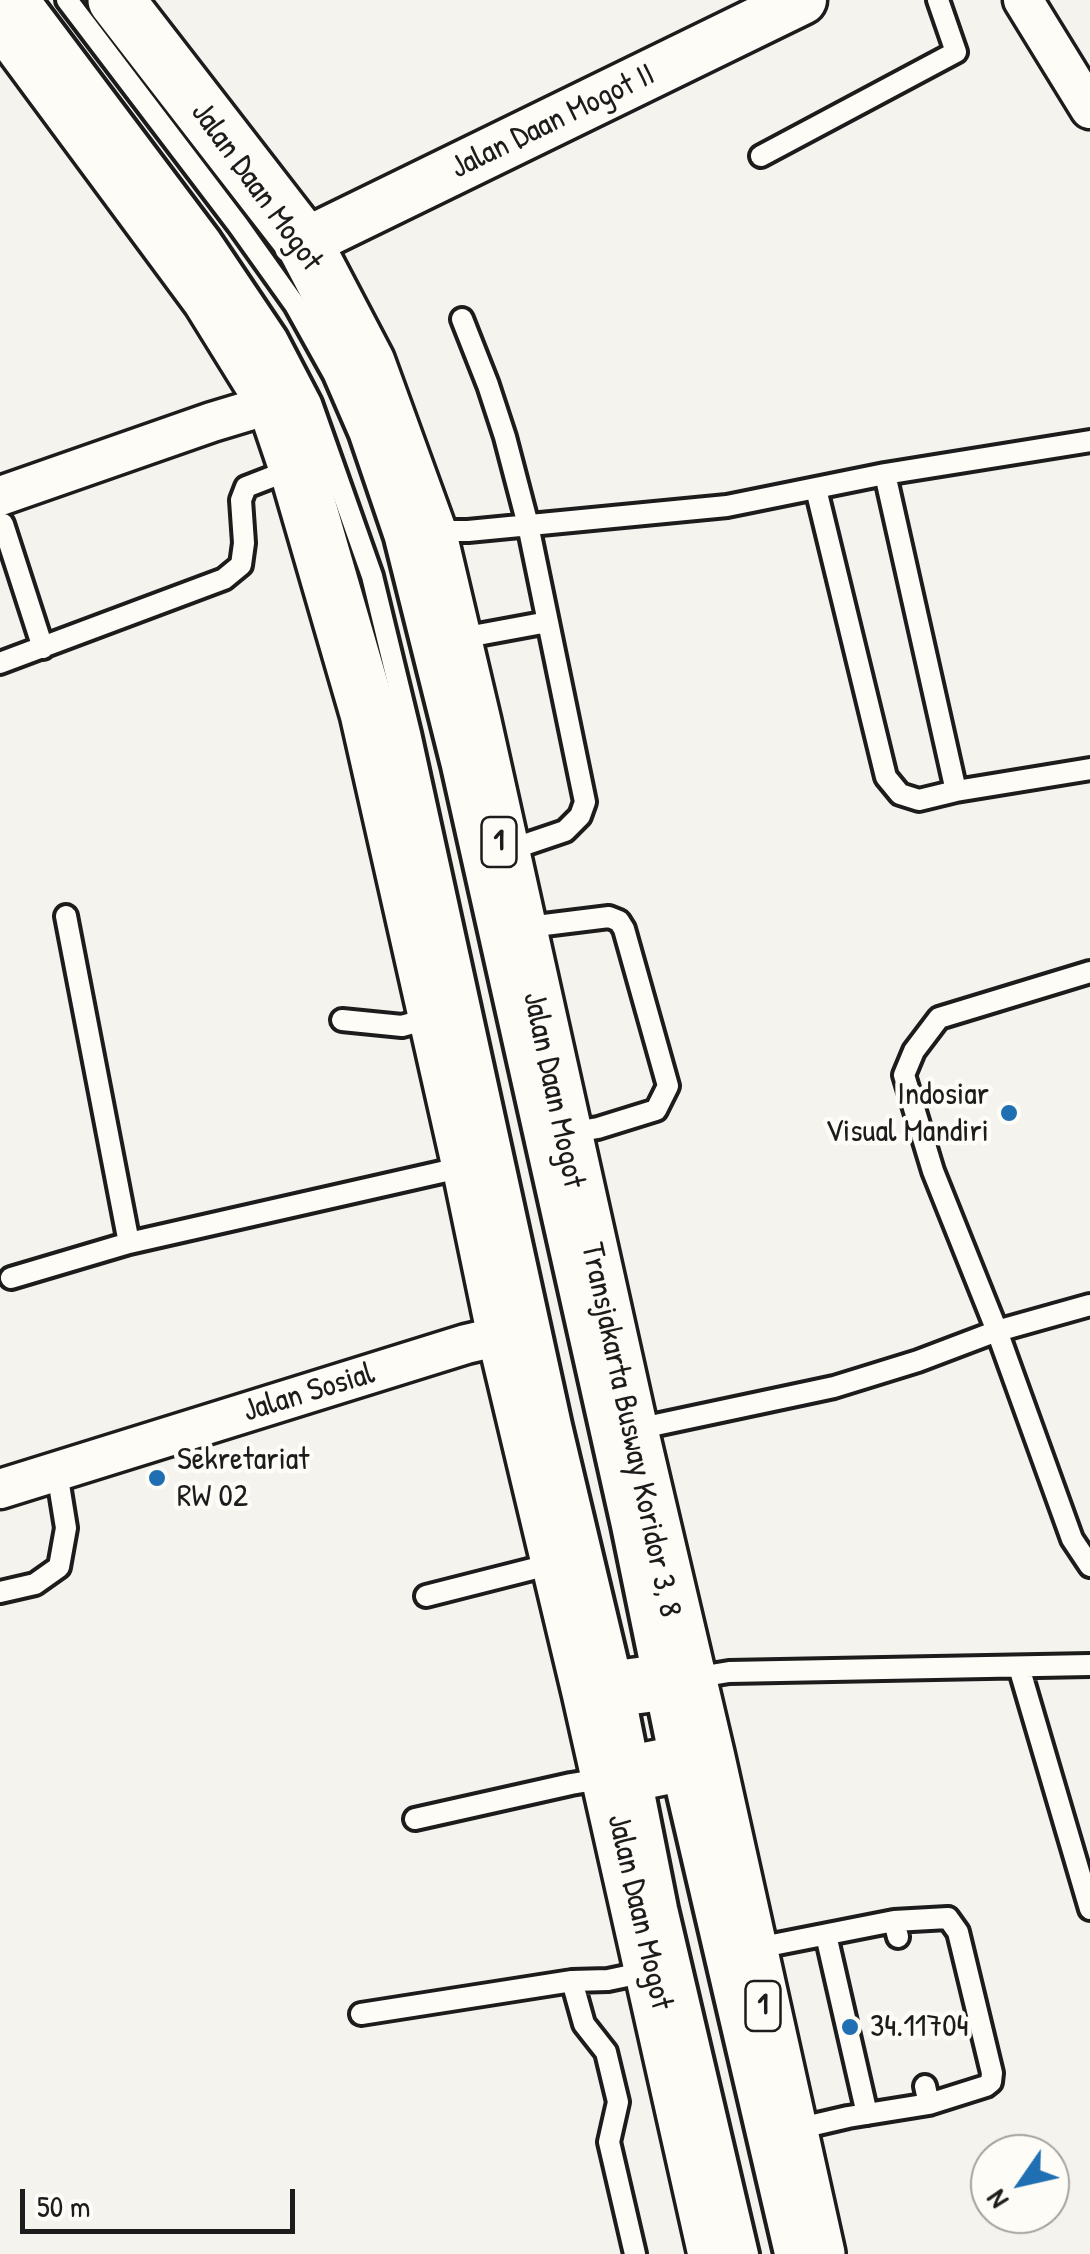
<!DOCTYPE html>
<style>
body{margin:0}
#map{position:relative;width:1090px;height:2254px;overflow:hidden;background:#f4f3ee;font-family:"Patrick Hand",sans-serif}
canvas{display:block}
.north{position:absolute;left:970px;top:2134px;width:100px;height:100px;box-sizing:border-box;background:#fdfcf7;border:2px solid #a3a29f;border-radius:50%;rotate:236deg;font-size:28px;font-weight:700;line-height:40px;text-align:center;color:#1c1c1c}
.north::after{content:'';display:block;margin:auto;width:35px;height:45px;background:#1f6fb2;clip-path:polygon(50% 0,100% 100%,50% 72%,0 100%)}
.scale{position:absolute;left:20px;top:2189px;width:275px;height:45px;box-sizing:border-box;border:5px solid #1c1c1c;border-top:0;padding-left:12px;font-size:30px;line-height:35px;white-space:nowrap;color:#1c1c1c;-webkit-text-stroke:8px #fdfcf7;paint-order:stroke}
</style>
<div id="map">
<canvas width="1090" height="2254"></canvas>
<div class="north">N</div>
<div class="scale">50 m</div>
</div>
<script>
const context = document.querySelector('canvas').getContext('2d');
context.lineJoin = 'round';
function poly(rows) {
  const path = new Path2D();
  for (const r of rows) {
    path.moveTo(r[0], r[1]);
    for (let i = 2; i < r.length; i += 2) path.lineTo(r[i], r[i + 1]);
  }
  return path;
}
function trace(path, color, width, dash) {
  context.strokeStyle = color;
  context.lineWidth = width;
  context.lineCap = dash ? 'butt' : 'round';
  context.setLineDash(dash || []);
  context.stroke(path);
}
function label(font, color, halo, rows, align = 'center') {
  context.font = font + ' "Patrick Hand",sans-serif';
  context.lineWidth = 9;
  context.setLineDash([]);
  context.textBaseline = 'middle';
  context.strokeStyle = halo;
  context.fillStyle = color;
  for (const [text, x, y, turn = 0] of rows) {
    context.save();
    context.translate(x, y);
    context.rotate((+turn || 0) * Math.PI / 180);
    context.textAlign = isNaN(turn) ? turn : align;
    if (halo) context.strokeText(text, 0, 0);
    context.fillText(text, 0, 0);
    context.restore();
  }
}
const service = poly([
 [31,0,210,238,276,336,311,403,372,576,410,733,561,1425,623,1686,667,1908,748,2254],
 [67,0,238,225,295,305,334,375,360,435,395,538,452,766,622,1526,671,1765,785,2254],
 [761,156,956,52,938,0],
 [462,319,488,385,505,437,528,525,585,802,580,816,565,831,506,851],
 [885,474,956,791,1090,769],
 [816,489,886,777,900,794,919,800,956,791],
 [3,524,43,648],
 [429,531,468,531,727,506,885,474,1090,441],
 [456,639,548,622],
 [0,663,224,579,241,565,244,543,241,500,246,487,295,468],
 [66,916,129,1243],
 [520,928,609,917,619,921,624,929,668,1086,656,1110,598,1128,568,1133],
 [342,1020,402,1026,434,1017],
 [11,1278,129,1243,468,1166],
 [1090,1305,997,1331,1072,1539,1090,1566],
 [632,1430,834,1387,918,1361,997,1331,933,1171,904,1075,914,1051,939,1018,1090,972],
 [0,1592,35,1584,59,1567,66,1528,57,1472],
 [426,1596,556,1563],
 [1019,1667,1090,1909],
 [693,1678,729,1672,1090,1665],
 [415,1819,571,1784,607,1778],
 [894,1921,948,1918,958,1932,992,2073,991,2082,986,2086,929,2104],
 [826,1935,867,2114],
 [752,1949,894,1921,898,1937],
 [572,1981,584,2024,606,2052,618,2102,609,2142,635,2254],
 [361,2014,572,1981,608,1980,651,1971],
 [792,2130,848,2117,929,2104,925,2086]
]);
const minor = poly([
 [1023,0,1090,109],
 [0,496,212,422,275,403],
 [0,1489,466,1344,505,1335]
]);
const tertiary = poly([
 [304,243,802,0]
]);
const trunk = poly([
 [116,0,304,243,367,363,428,531,473,722,630,1430,707,1758,817,2254],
 [0,14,210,298,275,403,297,468,368,713,470,1166,505,1335,590,1692,716,2254],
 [590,1692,688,1679],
 [609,1778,707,1758]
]);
const markers = [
 [1009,1113,10,"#1f6fb2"],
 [157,1478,10,"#1f6fb2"],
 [850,2027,10,"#1f6fb2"]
];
const shields = [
 [499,842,35],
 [763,2006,35]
];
const shieldNames = [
 ["1",499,842],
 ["1",763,2006]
];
const streetNames = [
 ["Jalan Daan Mogot II",553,122,-26],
 ["Jalan Daan Mogot",256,187,54],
 ["Jalan Daan Mogot",553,1090,78],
 ["Jalan Sosial",309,1393,-17],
 ["Transjakarta Busway Koridor 3, 8",630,1430,78],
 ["Jalan Daan Mogot",639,1912,77]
];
const poiNames = [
 ["Indosiar",989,1095,"right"],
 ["Visual Mandiri",989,1132,"right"],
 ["Sekretariat",177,1460],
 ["RW 02",177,1497],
 ["34.11704",870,2027]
];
trace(service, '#1c1c1c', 28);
trace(minor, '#1c1c1c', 45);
trace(tertiary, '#1c1c1c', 55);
trace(trunk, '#1c1c1c', 62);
trace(service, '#fdfcf7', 20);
trace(minor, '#fdfcf7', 38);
trace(tertiary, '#fdfcf7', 48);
trace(trunk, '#fdfcf7', 55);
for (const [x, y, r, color] of markers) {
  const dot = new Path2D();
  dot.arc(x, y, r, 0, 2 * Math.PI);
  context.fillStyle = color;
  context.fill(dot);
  trace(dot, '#fdfcf7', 4);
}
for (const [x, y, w] of shields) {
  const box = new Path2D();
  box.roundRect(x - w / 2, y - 25, w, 50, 8);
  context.fillStyle = '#fdfcf7';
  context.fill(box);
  trace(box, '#1c1c1c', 2.5);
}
label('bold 30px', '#1c1c1c', null, shieldNames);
label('32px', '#1c1c1c', '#fdfcf7', streetNames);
label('32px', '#1c1c1c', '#fdfcf7', poiNames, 'left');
</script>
